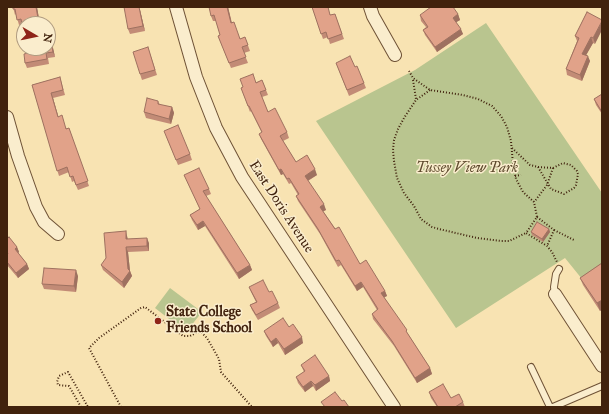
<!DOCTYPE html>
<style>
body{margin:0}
#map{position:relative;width:609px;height:414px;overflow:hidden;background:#f8e3b2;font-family:"IM FELL Great Primer",serif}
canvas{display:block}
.frame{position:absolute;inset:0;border:8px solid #41220d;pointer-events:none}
.north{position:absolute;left:16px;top:16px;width:40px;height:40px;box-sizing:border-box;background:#faedcd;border:1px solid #b09c80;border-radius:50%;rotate:99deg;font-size:11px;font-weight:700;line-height:16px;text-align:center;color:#41220d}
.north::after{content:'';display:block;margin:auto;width:14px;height:18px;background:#8f2418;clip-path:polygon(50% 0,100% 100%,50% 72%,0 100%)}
</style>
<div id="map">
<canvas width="609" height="414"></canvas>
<div class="frame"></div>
<div class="north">N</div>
</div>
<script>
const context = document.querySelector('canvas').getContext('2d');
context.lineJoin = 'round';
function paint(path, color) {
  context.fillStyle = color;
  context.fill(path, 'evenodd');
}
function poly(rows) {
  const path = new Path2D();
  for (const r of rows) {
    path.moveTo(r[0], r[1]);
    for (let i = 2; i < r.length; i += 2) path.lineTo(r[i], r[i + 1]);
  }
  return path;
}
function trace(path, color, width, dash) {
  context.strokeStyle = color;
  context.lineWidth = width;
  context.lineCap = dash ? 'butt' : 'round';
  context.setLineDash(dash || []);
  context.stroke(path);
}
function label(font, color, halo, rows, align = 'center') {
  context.font = font + ' "IM FELL Great Primer",serif';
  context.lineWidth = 3;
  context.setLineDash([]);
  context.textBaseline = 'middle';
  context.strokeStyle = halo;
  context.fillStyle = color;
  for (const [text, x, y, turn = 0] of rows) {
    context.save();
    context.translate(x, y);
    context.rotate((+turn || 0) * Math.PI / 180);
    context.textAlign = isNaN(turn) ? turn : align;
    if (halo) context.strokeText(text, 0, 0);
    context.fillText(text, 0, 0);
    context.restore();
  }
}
const green = poly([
 [486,23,602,193,602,266,582,279,565,258,456,328,316,121,415,70],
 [170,288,202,312,186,332,155,308]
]);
const path = poly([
 [409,71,413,78,430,90,463,95,478,99,492,106,501,116,507,127,511,141,513,164,516,179,523,192,534,202,537,217,526,233,547,246,552,252,557,262],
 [413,80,416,99],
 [430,90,416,100,404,118,398,129,394,140,393,150,394,161,397,178,404,193,414,206,421,219,432,227,439,229,477,238,501,241,509,241,526,233],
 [512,148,530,165,538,167,553,168,547,185,535,201],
 [538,167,551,189,564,194,574,188,576,185,578,174,577,171,571,165,563,163,553,168],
 [515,176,521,175],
 [537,217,554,230,547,246],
 [554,230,574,240],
 [81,407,69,386,58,385,57,382,59,376,68,372,88,407],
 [121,407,89,348,99,338,141,308,145,307,183,336,190,336,198,332,202,333,207,338,219,359,221,372,252,407]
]);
const lane = poly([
 [555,294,554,287,556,274,559,269],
 [531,367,550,407],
 [553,407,602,386]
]);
const street = poly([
 [176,7,196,77,216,128,242,177,394,407],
 [370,7,373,16,395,55],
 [7,117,18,156,36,207,44,222,58,234],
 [555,294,602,366]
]);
const wall = poly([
 [13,7,40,7,37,8,40,24,24,24,19,25,16,14,15,15],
 [228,7,232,23,240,39,245,37,250,51,244,53,248,63,231,68,218,36,220,35,216,21,213,21,211,16],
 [312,7,331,15,335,14,344,39,330,44,328,37,323,39],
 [140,10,145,31,130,34,128,29],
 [587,12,595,44,593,43,586,55,590,61,582,81,567,75,566,69,577,41,575,36],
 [458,14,460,20,456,22,463,34,437,52,425,35,423,30,426,27,421,21,420,15],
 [51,43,53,48,55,57,48,58,49,64,27,68,25,63,28,53],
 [148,47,157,75,142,80,140,74],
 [336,63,355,67,364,83,366,88,349,96],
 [60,77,65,95,53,98,58,117,67,129,69,128,89,186,78,190,74,181,72,182,69,172,59,176,32,85],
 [262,80,268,95,262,97,268,112,287,132,289,138,283,141,296,162,317,175,308,181,326,210,323,211,360,264,385,291,387,296,384,297,430,368,432,374,417,383,394,346,373,319,372,314,377,310,363,287,357,291,341,265,338,267,320,234,298,201,296,196,298,195,291,183,289,184,283,174,281,175,261,139,259,134,262,133,251,111,250,112,241,88],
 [602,94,602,114,596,105,594,99],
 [158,101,160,105,172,107,174,113,171,124,146,118,144,112],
 [166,136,190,154,192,160,178,165],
 [184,175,209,189,211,194,206,196,250,265,252,270,239,279,205,226,198,230,192,220,190,215,200,209],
 [549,229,550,232,543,242,532,235,531,232],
 [127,236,128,239,149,243,149,251,128,252,130,271,132,276,124,288,103,270,101,265],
 [7,239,17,247,19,252,18,253,27,264,29,269,18,278,7,265],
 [602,263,600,311,583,285,580,278],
 [78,276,76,292,44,289,42,284],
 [249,287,269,292,278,303,280,308,258,320,252,310,250,305,256,302,251,292],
 [289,327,303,343,285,355,278,343,273,347,266,336,264,331],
 [301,365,329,376,330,381,316,391,313,386,305,392,298,383,296,377,304,372],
 [429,392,463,402,465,407,437,407,431,398]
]);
const shadedWall = poly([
 [36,7,37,7,40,24,39,24],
 [139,7,140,10,145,31,143,26],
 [227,7,228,7,233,29,231,23],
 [458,14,460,20,455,23,453,18],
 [602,21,602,30,595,44,593,38],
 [461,29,463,34,437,52,435,47],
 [591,37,593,43,584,59,582,54],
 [51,43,53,48,55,57,53,52],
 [588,56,590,61,582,81,580,75],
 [51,93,53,98,60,122,58,117],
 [172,107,174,113,171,124,169,119],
 [281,169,283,174,281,175,279,170],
 [315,169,317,175,307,181,305,176],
 [324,204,326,210,322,212,320,207],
 [203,221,205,226,198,230,197,225],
 [549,229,550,232,543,242,542,239],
 [126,231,127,236,128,244,126,239],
 [147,238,149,243,149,251,147,246],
 [17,247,19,252,17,254,15,249],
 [126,247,128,252,130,271,132,276,124,288,122,282,128,269],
 [27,264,29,269,18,278,16,273],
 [250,265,252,270,239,279,237,273],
 [76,270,78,276,76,292,74,286],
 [361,282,363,287,357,291,355,286],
 [385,291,387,296,383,298,381,293],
 [602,300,602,310,600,311,597,303],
 [302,337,303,343,285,355,284,349],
 [276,338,278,343,273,347,271,342],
 [430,368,432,374,417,383,415,378],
 [329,376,330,381,316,391,315,385],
 [311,381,313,386,305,392,303,387]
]);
const building = poly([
 [13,7,36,7,39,24,24,24,24,33,21,19,17,20,15,9,13,9,13,7],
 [124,7,139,7,143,26,128,29,124,7],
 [209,7,227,7,231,23,234,22,240,39,245,37,248,45,242,47,246,57,229,63,218,36,220,35,214,15,211,16,209,7],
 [312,7,328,7,330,15,335,14,342,34,328,39,326,32,321,34,312,7],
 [431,7,453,7,458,14,453,18,461,29,435,47,423,30,428,27,420,15,431,7],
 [587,12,602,20,602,21,593,38,591,37,582,54,588,56,580,75,566,69,579,38,575,36,587,12],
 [48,43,51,43,53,52,46,53,47,59,25,63,24,54,28,53,27,48,48,48,48,43],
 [148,47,155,70,140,74,133,52,148,47],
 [350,56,355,67,357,66,364,83,347,90,336,63,350,56],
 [253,74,256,83,262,80,266,90,260,92,268,112,275,108,287,132,280,136,296,162,307,155,315,169,305,176,324,204,320,207,335,229,339,227,360,264,366,260,385,291,381,293,407,330,406,331,430,368,415,378,392,341,372,314,378,309,361,282,355,286,339,260,336,261,318,229,296,196,299,194,289,178,287,179,281,169,279,170,259,134,262,132,249,106,248,106,241,88,243,87,240,79,253,74],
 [60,77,63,90,51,93,58,117,62,115,66,129,69,128,88,181,76,185,73,176,70,177,67,167,57,171,32,85,60,77],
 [602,94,602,112,594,99,602,94],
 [147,98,158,101,158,104,172,107,169,119,144,112,147,98],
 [178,125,190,154,176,160,164,131,178,125],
 [199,168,209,189,203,191,250,265,237,273,203,221,197,225,190,215,200,209,184,175,199,168],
 [537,222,549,229,542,239,531,232,537,222],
 [126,231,126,239,147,238,147,246,126,247,128,269,130,271,122,282,101,265,106,258,104,233,126,231],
 [9,237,17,247,15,249,27,264,16,273,7,262,7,255,8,254,7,252,7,239,9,237],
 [602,263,602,300,597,303,580,278,602,263],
 [44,268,76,270,74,286,42,284,44,268],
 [263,280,269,292,272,291,278,303,256,315,250,305,257,302,249,287,263,280],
 [283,318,289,327,293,324,302,337,284,349,276,338,271,342,264,331,283,318],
 [315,355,329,376,315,385,311,381,303,387,296,377,305,371,301,365,315,355],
 [443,384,451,398,459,394,463,402,455,407,438,407,429,392,443,384],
 [335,392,342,401,344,400,349,407,325,407,321,402,335,392]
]);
const markers = [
 [158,321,4,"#8f2418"]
];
const parkNames = [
 ["Tussey View Park",467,169]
];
const streetNames = [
 ["East Doris Avenue",281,207,57]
];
const poiNames = [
 ["State College",166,313],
 ["Friends School",166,329]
];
paint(green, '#b9c58f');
trace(lane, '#6f5236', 8);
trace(street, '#6f5236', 14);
trace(path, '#41220d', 2, [1, 2]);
trace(lane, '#faedcd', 6);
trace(street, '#faedcd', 12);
paint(wall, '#c28b76');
paint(shadedWall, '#9e7160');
paint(building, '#e1a289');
trace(building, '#9e7160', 1);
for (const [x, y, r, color] of markers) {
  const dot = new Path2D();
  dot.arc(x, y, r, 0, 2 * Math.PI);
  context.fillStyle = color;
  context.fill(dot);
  trace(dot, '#faedcd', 1.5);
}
label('italic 14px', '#5f4b2e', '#faedcd', parkNames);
label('14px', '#41220d', '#faedcd', streetNames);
label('bold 14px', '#41220d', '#faedcd', poiNames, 'left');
</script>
